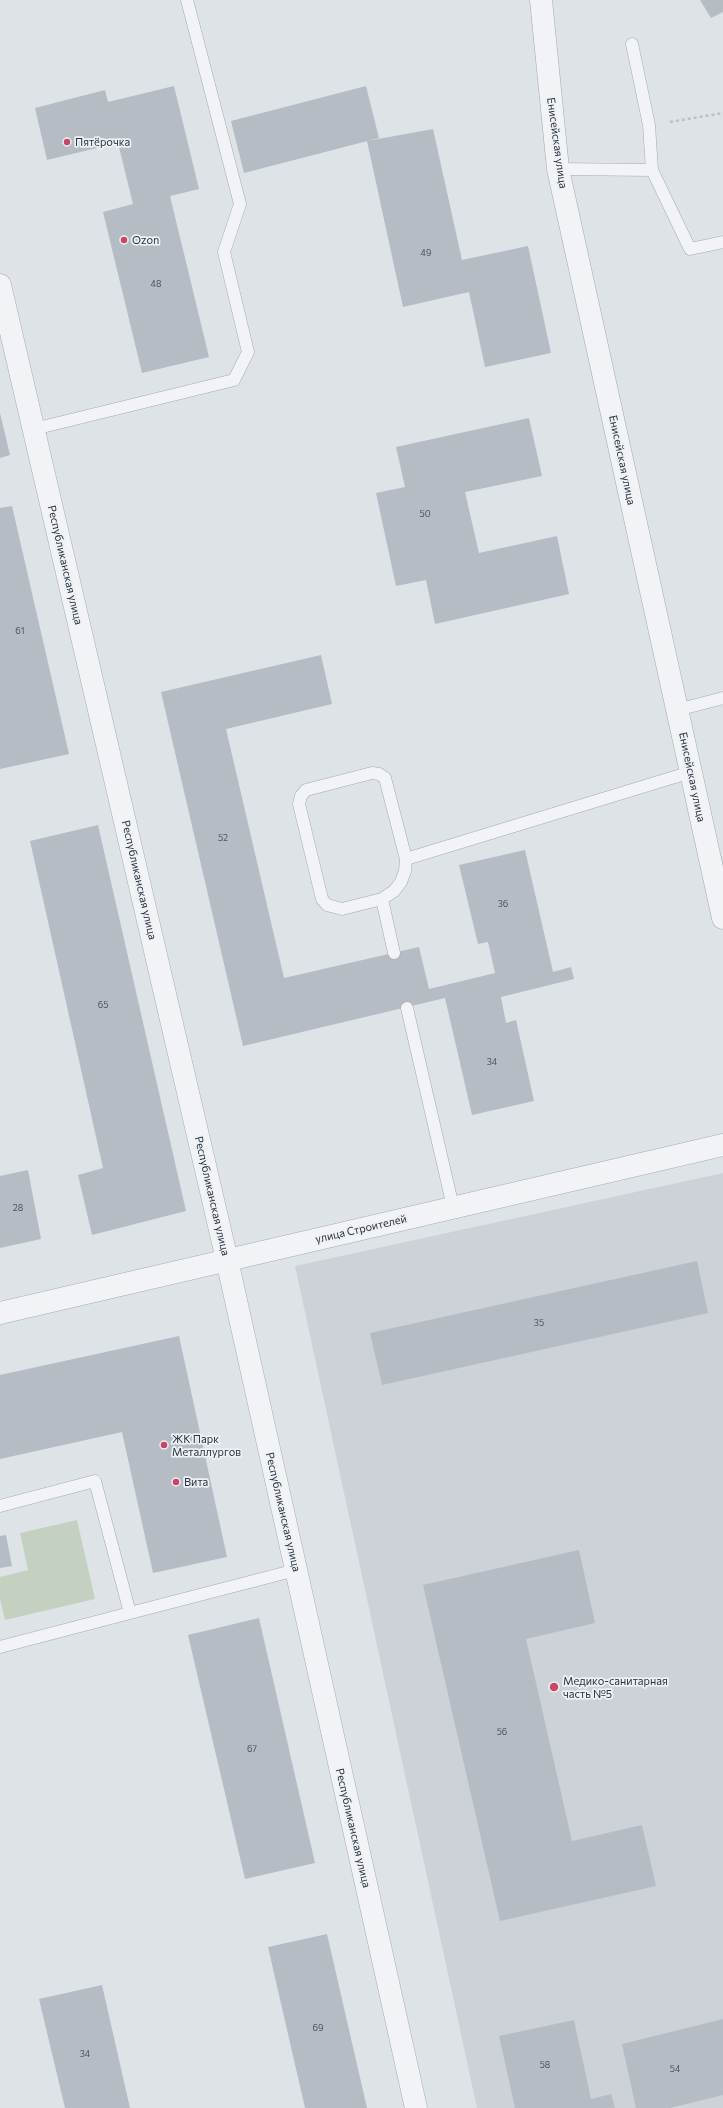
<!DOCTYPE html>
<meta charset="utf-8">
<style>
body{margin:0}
canvas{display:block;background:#dee3e7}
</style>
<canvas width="723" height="2108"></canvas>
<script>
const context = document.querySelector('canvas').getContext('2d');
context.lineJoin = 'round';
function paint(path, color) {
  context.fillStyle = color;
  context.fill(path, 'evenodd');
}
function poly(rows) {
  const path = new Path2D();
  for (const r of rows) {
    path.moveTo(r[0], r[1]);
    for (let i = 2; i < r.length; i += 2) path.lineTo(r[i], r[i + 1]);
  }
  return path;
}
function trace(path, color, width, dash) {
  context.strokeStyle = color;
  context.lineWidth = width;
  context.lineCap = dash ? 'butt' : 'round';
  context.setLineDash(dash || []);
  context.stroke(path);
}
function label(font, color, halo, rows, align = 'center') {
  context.font = font + ' Commissioner,sans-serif';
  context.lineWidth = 3.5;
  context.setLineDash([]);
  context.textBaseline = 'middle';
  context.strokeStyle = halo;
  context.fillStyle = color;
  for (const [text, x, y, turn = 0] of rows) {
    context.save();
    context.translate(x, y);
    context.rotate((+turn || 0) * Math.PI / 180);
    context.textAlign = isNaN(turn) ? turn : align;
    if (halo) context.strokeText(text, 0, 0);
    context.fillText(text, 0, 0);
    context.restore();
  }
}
const built = poly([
 [723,1173,723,2108,477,2108,295,1266]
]);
const green = poly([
 [77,1520,95,1599,5,1620,0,1599,0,1577,28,1570,20,1533]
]);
const building = poly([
 [700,0,723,0,723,12,711,18],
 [174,86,199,189,170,196,209,357,142,373,103,212,133,204,118,143,47,160,35,108,105,90,108,102],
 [366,86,379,138,244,173,231,121],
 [433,129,462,260,528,246,551,353,485,367,469,292,403,307,367,141],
 [0,413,10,455,0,458],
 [529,418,542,476,465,492,479,553,557,536,569,594,435,624,426,580,396,586,376,493,405,487,396,447],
 [12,506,69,754,0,769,0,508],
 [321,655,332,704,226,729,284,978,419,947,429,989,495,973,488,942,478,944,459,865,525,850,553,972,571,967,574,979,501,997,506,1023,516,1020,534,1101,472,1115,445,998,243,1046,161,692],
 [98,825,186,1211,92,1235,78,1175,103,1168,30,841],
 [28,1170,41,1239,0,1248,0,1176],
 [697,1261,708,1313,382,1385,370,1333],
 [179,1336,227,1557,153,1573,122,1432,0,1459,0,1375],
 [6,1535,12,1566,0,1568,0,1536],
 [579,1550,595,1623,526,1639,572,1841,642,1825,656,1886,500,1921,423,1585],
 [259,1618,315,1863,245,1879,188,1635],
 [327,1934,367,2108,305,2108,268,1947],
 [102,1985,130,2108,65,2108,39,1999],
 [723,2019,723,2095,670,2108,636,2108,622,2044],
 [574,2020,591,2099,611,2094,615,2108,515,2108,499,2036]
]);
const path = poly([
 [670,122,723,113]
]);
const lane = poly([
 [632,44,649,125,652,170],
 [558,169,652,170,690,249,723,242],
 [34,429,234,380,248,352,224,252,240,204,187,0],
 [677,710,723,698],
 [406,859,691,772],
 [382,899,394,891,401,882,405,871,406,859,385,778,379,774,372,773,306,790,301,796,299,804,322,899,327,905,342,909,382,899,394,953],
 [407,1008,453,1207],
 [0,1506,95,1481,130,1613,296,1570],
 [0,1647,130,1613]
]);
const street = poly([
 [541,0,558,169,723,918],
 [0,285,227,1260,416,2108],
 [0,1313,723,1145]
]);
const markers = [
 [67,142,4,"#c84764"],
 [124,240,4,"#c84764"],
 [164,1445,4,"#c84764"],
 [176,1482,4,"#c84764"],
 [554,1687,5,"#c84764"]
];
const numberNames = [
 ["49",426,253],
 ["48",156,284],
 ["50",425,514],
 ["61",20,631],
 ["52",223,838],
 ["36",503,904],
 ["65",103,1005],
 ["34",492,1062],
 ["28",18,1208],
 ["35",539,1323],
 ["56",502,1732],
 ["67",252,1749],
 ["69",318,2028],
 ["34",85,2054],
 ["58",545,2065],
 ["54",675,2069]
];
const poiNames = [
 ["Пятёрочка",75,142],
 ["Ozon",132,240],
 ["ЖК Парк",172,1439],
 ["Металлургов",172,1452],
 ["Вита",184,1482],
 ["Медико-санитарная",563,1681],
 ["часть №5",563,1694]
];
const streetNames = [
 ["Енисейская улица",557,143,82],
 ["Енисейская улица",622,460,78],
 ["Республиканская улица",65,565,77],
 ["Енисейская улица",692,777,78],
 ["Республиканская улица",139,880,77],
 ["Республиканская улица",212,1196,77],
 ["улица Строителей",361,1229,-13],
 ["Республиканская улица",283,1512,77],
 ["Республиканская улица",353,1828,77]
];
paint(built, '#cdd2d9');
paint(green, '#c5d1c0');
paint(building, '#b6bcc4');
trace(lane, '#a4aab1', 13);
trace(street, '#a4aab1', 23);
trace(path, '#bdc1c6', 2.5, [3, 3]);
trace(lane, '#f1f3f6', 12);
trace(street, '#f1f3f6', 22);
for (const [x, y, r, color] of markers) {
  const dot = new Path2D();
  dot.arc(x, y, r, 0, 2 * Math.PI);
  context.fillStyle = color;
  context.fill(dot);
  trace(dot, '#eef1f5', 1.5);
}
label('9px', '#4c5460', null, numberNames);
label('11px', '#28323e', '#eef1f5', poiNames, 'left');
label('11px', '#28323e', '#eef1f5', streetNames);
</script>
